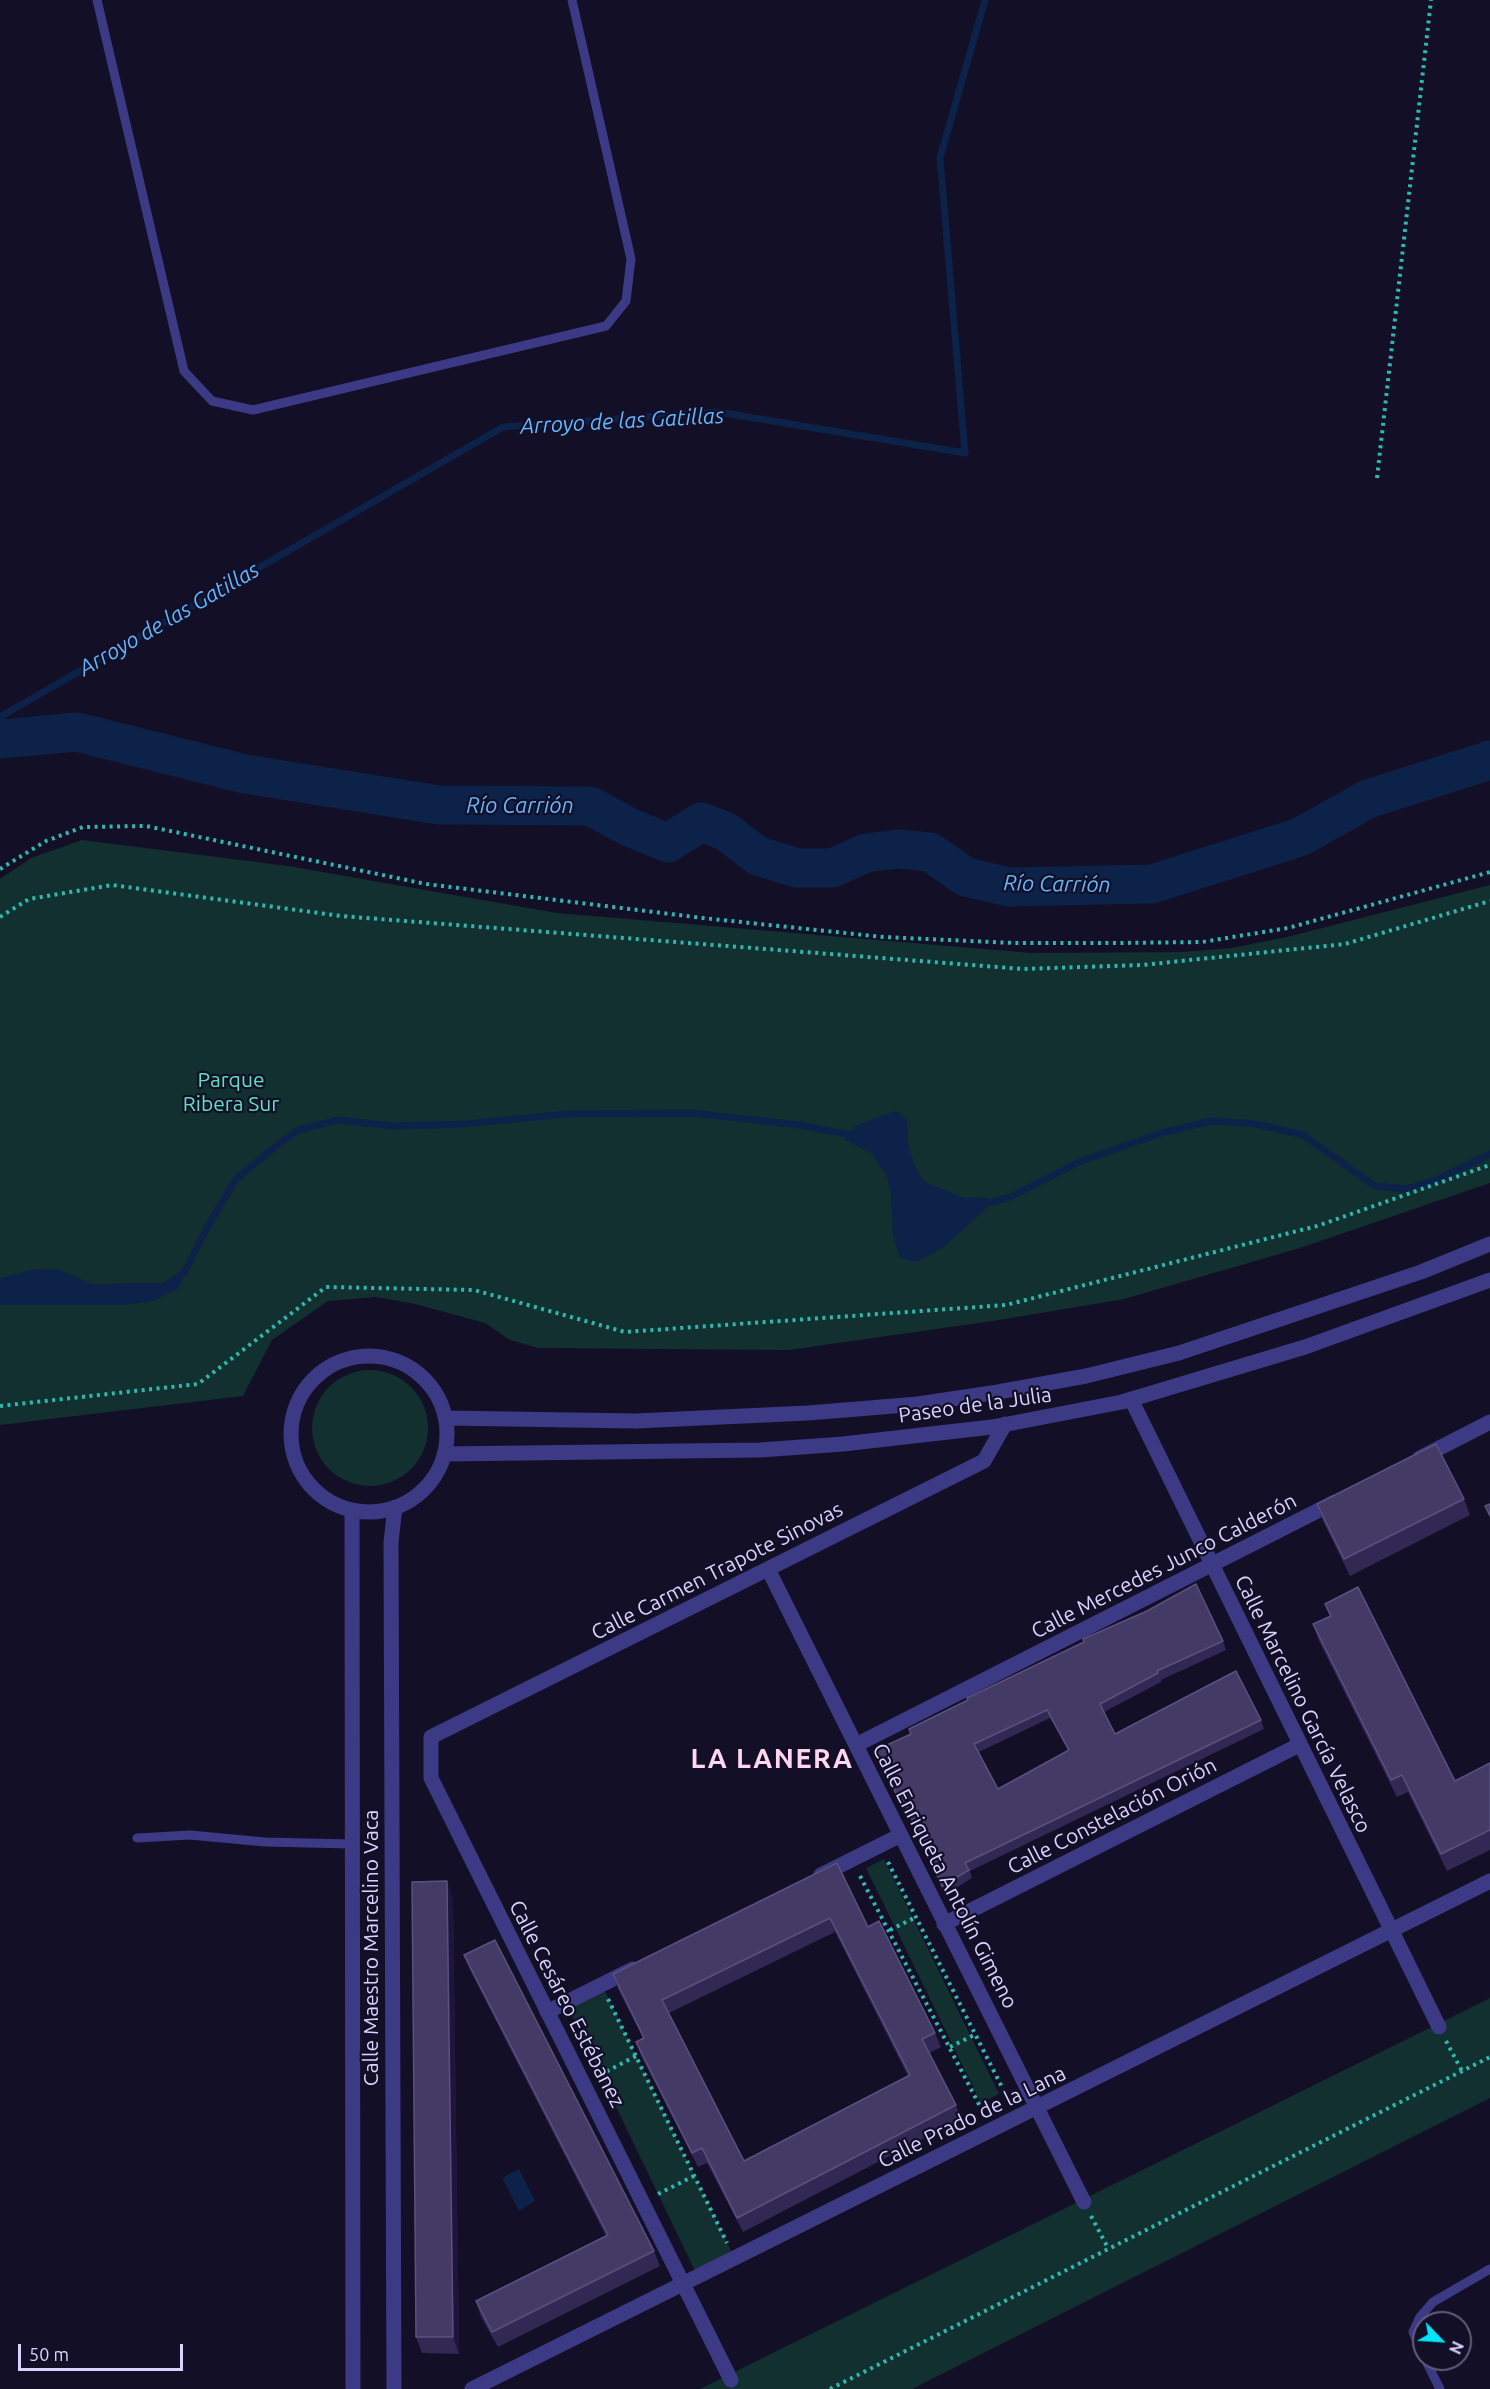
<!DOCTYPE html>
<meta charset="utf-8">
<style>
body{margin:0}
#map{position:relative;width:1490px;height:2389px;overflow:hidden;background:#130f26;font-family:Ubuntu,sans-serif}
canvas{display:block}
.north{position:absolute;left:1412px;top:2311px;width:60px;height:60px;box-sizing:border-box;background:#130f26;border:2px solid #625e7d;border-radius:50%;rotate:115deg;font-size:16px;font-weight:700;line-height:24px;text-align:center;color:#d9d4ff}
.north::after{content:'';display:block;margin:auto;width:21px;height:27px;background:#00e5ff;clip-path:polygon(50% 0,100% 100%,50% 72%,0 100%)}
.scale{position:absolute;left:18px;top:2344px;width:165px;height:27px;box-sizing:border-box;border:3px solid #d9d4ff;border-top:0;padding-left:8px;font-size:18px;line-height:21px;white-space:nowrap;color:#d9d4ff;-webkit-text-stroke:4px #130f26;paint-order:stroke}
</style>
<div id="map">
<canvas width="1490" height="2389"></canvas>
<div class="north">N</div>
<div class="scale">50 m</div>
</div>
<script>
const context = document.querySelector('canvas').getContext('2d');
context.lineJoin = 'round';
function paint(path, color) {
  context.fillStyle = color;
  context.fill(path, 'evenodd');
}
function poly(rows) {
  const path = new Path2D();
  for (const r of rows) {
    if (r.length === 3) {
      path.moveTo(r[0] + r[2], r[1]);
      path.arc(r[0], r[1], r[2], 0, 2 * Math.PI);
      continue;
    }
    path.moveTo(r[0], r[1]);
    for (let i = 2; i < r.length; i += 2) path.lineTo(r[i], r[i + 1]);
  }
  return path;
}
function trace(path, color, width, dash) {
  context.strokeStyle = color;
  context.lineWidth = width;
  context.lineCap = dash ? 'butt' : 'round';
  context.setLineDash(dash || []);
  context.stroke(path);
}
function label(font, color, halo, rows, align = 'center') {
  context.font = font + ' Ubuntu,sans-serif';
  context.lineWidth = 4.5;
  context.setLineDash([]);
  context.textBaseline = 'middle';
  context.strokeStyle = halo;
  context.fillStyle = color;
  for (const [text, x, y, turn = 0] of rows) {
    context.save();
    context.translate(x, y);
    context.rotate((+turn || 0) * Math.PI / 180);
    context.textAlign = isNaN(turn) ? turn : align;
    if (halo) context.strokeText(text, 0, 0);
    context.fillText(text, 0, 0);
    context.restore();
  }
}
const green = poly([
 [82,840,288,866,557,913,1032,953,1182,952,1232,948,1287,937,1490,885,1490,1183,1300,1248,1124,1299,993,1321,789,1350,538,1348,510,1340,485,1323,415,1304,376,1297,328,1301,272,1340,243,1396,0,1425,0,879,31,858],
 [370,1428,58],
 [884,1859,999,2094,981,2103,866,1868],
 [602,1985,735,2259,698,2277,566,2003],
 [1490,1998,1490,2098,912,2389,700,2389]
]);
const water = poly([
 [896,1111,907,1119,908,1144,915,1167,925,1182,964,1198,983,1197,994,1201,944,1247,917,1262,900,1258,893,1236,891,1196,887,1176,871,1153,845,1140,847,1134,857,1125],
 [36,1269,58,1269,91,1284,168,1283,184,1273,179,1288,154,1301,123,1305,0,1305,0,1278],
 [519,2169,535,2201,519,2211,502,2178]
]);
const stream = poly([
 [0,717,503,427,718,412,965,453,940,158,985,0],
 [987,1203,1008,1198,1081,1161,1162,1133,1211,1121,1256,1124,1303,1135,1375,1186,1406,1189,1439,1179,1490,1154],
 [162,1288,184,1273,209,1224,236,1179,276,1146,298,1130,339,1120,392,1126,466,1124,567,1114,691,1113,800,1125,856,1136]
]);
const river = poly([
 [0,739,77,732,245,774,439,805,590,806,631,828,668,843,701,822,725,831,758,856,797,868,832,868,866,853,898,849,930,852,966,877,1009,887,1152,884,1300,837,1368,799,1490,760]
]);
const path = poly([
 [1377,478,1431,0],
 [0,869,46,841,83,827,146,826,426,884,703,918,883,937,1014,943,1119,943,1202,942,1288,928,1490,872],
 [0,917,29,899,112,885,341,916,1023,969,1142,965,1345,944,1490,901],
 [0,1406,198,1384,326,1287,474,1290,625,1332,1006,1305,1317,1226,1490,1165],
 [888,1862,1009,2101],
 [860,1876,984,2114],
 [890,1930,916,1917],
 [608,1999,727,2243],
 [1446,2041,1462,2071],
 [950,2047,976,2034],
 [600,2075,636,2056],
 [658,2194,694,2176],
 [1091,2216,1108,2248],
 [830,2389,1490,2057]
]);
const service = poly([
 [97,0,184,371,212,401,253,410,606,326,626,301,631,259,572,0],
 [137,1838,190,1835,265,1842,351,1844],
 [1424,2356,1413,2332,1420,2317,1433,2302,1490,2269],
 [1425,2359,1440,2389]
]);
const minor = poly([
 [369,1434,78],
 [1131,1399,1439,2027],
 [446,1418,636,1421,808,1413,918,1404,998,1392,1086,1376,1179,1353,1421,1272,1490,1244],
 [444,1454,760,1450,843,1444,992,1427,1122,1402,1305,1347,1490,1280],
 [1420,1458,1490,1422],
 [352,1510,353,2389],
 [768,1569,1084,2202],
 [856,1745,1335,1502],
 [821,1875,901,1835],
 [944,1924,1299,1745],
 [547,2012,633,1969],
 [731,2380,431,1778,431,1737,984,1461,1005,1424],
 [394,2389,391,1542,395,1507],
 [472,2389,1490,1881]
]);
const wall = poly([
 [1464,1499,1470,1515,1350,1576,1323,1521,1317,1504],
 [1325,1604,1455,1781,1490,1763,1490,1850,1447,1871,1408,1792,1397,1797,1319,1641,1313,1624,1330,1617],
 [1223,1641,1226,1650,1161,1680,1161,1682,1104,1712,1115,1734,1261,1720,1264,1729,970,1871,972,1878,945,1895,908,1813,905,1815,876,1750,911,1734,909,1729],
 [1050,1718,1068,1751,998,1789,979,1752],
 [837,1863,868,1927,935,2033,941,2047,929,2053,956,2105,961,2119,743,2232,707,2163,698,2167,641,2056,636,2042,643,2038,618,1989,613,1974],
 [835,1932,908,2076,744,2161,669,2013],
 [453,1898,459,2354,422,2353,416,2337],
 [464,1955,654,2251,660,2266,498,2347,481,2317,476,2301,606,2236,470,1970]
]);
const shadedWall = poly([
 [905,1804,908,1813,905,1815,902,1807],
 [447,1881,453,1898,459,2354,453,2337]
]);
const building = poly([
 [1436,1444,1464,1499,1344,1559,1317,1504,1436,1444],
 [1490,1504,1490,1516,1485,1506,1490,1504],
 [1196,1584,1223,1641,1157,1671,1158,1673,1100,1704,1115,1734,1236,1671,1261,1720,965,1863,969,1870,942,1886,905,1804,902,1807,876,1750,911,1734,909,1729,968,1700,967,1698,1084,1642,1083,1639,1147,1611,1196,1584],
 [1047,1710,1069,1750,998,1789,974,1744,1047,1710],
 [1358,1587,1455,1781,1490,1763,1490,1830,1441,1854,1402,1775,1391,1780,1313,1624,1331,1616,1325,1604,1358,1587],
 [837,1863,868,1927,879,1921,935,2033,922,2039,956,2105,737,2218,702,2148,692,2153,636,2042,644,2038,613,1974,837,1863],
 [830,1918,910,2075,744,2161,662,2000,830,1918],
 [447,1881,453,2337,416,2337,412,1882,447,1881],
 [495,1940,654,2251,492,2332,476,2301,608,2235,464,1955,495,1940]
]);
const parkNames = [
 ["Parque",231,1080],
 ["Ribera Sur",231,1104]
];
const streetNames = [
 ["Paseo de la Julia",975,1405,-8],
 ["Calle Mercedes Junco Calderón",1164,1566,-27],
 ["Calle Carmen Trapote Sinovas",717,1571,-27],
 ["Calle Marcelino García Velasco",1303,1704,64],
 ["Calle Constelación Orión",1112,1816,-27],
 ["Calle Enriqueta Antolín Gimeno",945,1876,63],
 ["Calle Maestro Marcelino Vaca",371,1948,-90],
 ["Calle Cesáreo Estébanez",567,2004,63],
 ["Calle Prado de la Lana",972,2117,-26]
];
const waterNames = [
 ["Arroyo de las Gatillas",622,421,-3],
 ["Arroyo de las Gatillas",169,619,-30],
 ["Río Carrión",520,806],
 ["Río Carrión",1057,884,1]
];
const districtNames = [
 ["LA LANERA",772,1759]
];
paint(green, '#12302f');
paint(water, '#0c2248');
trace(stream, '#0c2248', 7);
trace(river, '#0c2248', 39);
trace(path, '#2fb8b0', 4, [3, 4.5]);
trace(service, '#3d3a85', 9);
trace(minor, '#3d3a85', 15);
paint(wall, '#312854');
paint(shadedWall, '#1d163a');
paint(building, '#433a66');
trace(building, '#5a527e', 1.5);
label('21px', '#5fe0c0', '#130f26', parkNames);
label('21px', '#d9d4ff', '#130f26', streetNames);
label('italic 22px', '#62b6ff', '#130f26', waterNames);
context.letterSpacing = '1.5px';
label('bold 27px', '#ffd6f0', '#130f26', districtNames);
context.letterSpacing = '0px';
</script>
